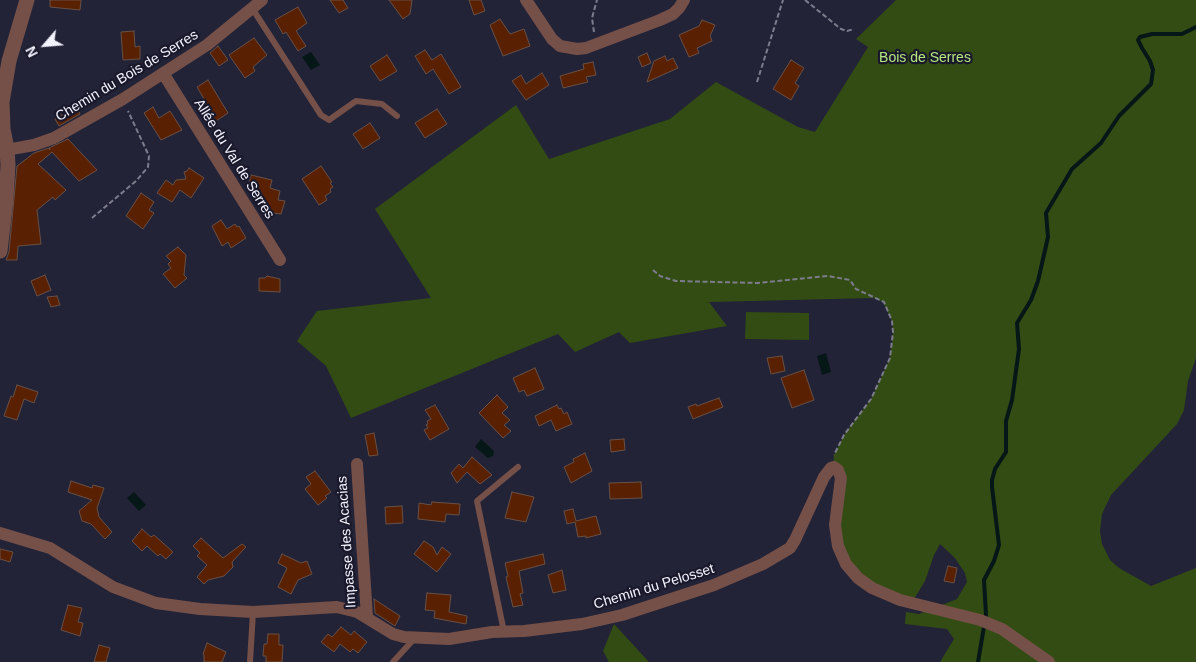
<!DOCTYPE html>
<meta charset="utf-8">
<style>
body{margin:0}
#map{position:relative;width:1196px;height:662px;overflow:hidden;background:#232337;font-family:Helvetica,sans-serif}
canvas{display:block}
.north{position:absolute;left:20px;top:20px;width:50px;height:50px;-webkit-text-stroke:4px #1a192c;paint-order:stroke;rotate:243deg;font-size:14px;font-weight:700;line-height:20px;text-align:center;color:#f2f3fe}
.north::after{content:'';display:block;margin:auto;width:18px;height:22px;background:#f2f3fe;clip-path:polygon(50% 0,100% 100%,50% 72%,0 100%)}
</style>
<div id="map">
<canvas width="1196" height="662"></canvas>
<div class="north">N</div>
</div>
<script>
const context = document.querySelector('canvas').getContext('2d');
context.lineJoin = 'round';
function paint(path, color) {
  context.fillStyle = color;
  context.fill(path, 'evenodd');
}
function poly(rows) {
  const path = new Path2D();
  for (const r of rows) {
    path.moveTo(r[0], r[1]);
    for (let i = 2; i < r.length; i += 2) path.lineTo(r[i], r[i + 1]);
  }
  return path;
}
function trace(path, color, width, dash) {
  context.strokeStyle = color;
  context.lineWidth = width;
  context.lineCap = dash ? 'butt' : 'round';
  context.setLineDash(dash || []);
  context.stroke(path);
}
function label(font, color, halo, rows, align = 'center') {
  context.font = font + ' Helvetica,sans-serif';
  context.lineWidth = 4.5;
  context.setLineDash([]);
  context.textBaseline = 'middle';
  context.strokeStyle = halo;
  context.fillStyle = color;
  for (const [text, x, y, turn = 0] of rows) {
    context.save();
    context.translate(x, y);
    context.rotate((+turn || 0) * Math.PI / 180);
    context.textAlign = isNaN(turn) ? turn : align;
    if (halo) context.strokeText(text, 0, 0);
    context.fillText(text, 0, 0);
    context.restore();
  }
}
const green = poly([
 [896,0,1196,0,1196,358,1188,381,1184,410,1177,424,1111,495,1102,514,1100,531,1102,544,1110,560,1119,568,1151,586,1196,568,1196,662,940,662,954,639,947,629,905,624,906,612,919,614,957,599,967,582,965,573,955,558,940,544,934,555,925,581,911,604,872,588,838,546,841,478,833,467,834,455,844,435,871,399,890,358,893,332,892,321,883,302,874,298,709,302,727,326,630,343,619,332,575,352,558,334,351,418,326,366,297,341,317,311,431,298,375,209,516,105,549,159,670,119,716,82,798,127,815,132,868,47,856,39],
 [746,312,809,313,809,340,745,339],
 [614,624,649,662,609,662,603,651]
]);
const water = poly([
 [311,52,320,65,311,70,302,57],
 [826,353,831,372,822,375,817,356],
 [481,439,494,451,493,456,488,458,475,447],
 [134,492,146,505,139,511,127,498]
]);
const stream = poly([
 [978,662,986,615,984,580,994,561,999,545,992,487,992,480,995,469,1006,452,1006,421,1012,400,1019,349,1017,323,1031,300,1038,281,1048,237,1046,213,1072,169,1101,143,1119,116,1151,84,1153,70,1150,61,1142,48,1138,40,1140,37,1152,34,1182,34,1196,27]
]);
const building = poly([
 [50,0,81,0,80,10,50,7,50,0],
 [330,0,343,0,348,8,339,13,330,0],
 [389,0,412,0,410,14,403,19,389,0],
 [469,0,481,0,485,11,474,15,469,0],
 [298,7,307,23,296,31,306,46,298,51,286,32,283,34,275,20,298,7],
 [500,19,510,34,524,29,530,46,503,56,490,25,500,19],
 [702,20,715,25,710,36,712,41,697,48,699,53,689,57,679,35,699,26,702,20],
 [134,31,135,47,140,46,140,59,123,60,121,32,134,31],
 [254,38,267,55,253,67,255,71,245,78,229,55,254,38],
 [218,46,228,60,219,66,210,53,218,46],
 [425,50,432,60,441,54,461,87,449,94,433,69,426,74,415,56,425,50],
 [647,53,651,63,642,67,638,57,647,53],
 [387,55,397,71,380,81,370,66,387,55],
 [665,56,667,61,673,58,678,68,647,82,654,61,665,56],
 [791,60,804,68,795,83,799,86,791,100,773,89,791,60],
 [593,62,596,75,586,77,588,82,563,88,560,76,584,69,583,64,593,62],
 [542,73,549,85,526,100,512,81,521,75,526,84,542,73],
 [208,80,228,113,213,123,207,113,209,111,203,100,204,99,197,87,208,80],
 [76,106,80,114,59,126,55,119,76,106],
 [153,107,159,118,170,111,182,130,161,140,144,113,153,107],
 [437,109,447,124,425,138,415,123,437,109],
 [370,123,380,138,363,149,353,134,370,123],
 [68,139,97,170,79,181,52,152,38,164,66,190,55,200,53,197,37,210,41,244,18,246,17,260,6,260,9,252,17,166,34,153,49,148,50,150,49,148,68,139],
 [321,166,332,182,330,183,333,187,330,189,331,192,325,196,327,200,319,205,302,179,321,166],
 [189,168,204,178,191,198,180,190,172,202,157,193,166,180,173,185,176,180,186,179,184,172,187,171,189,168],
 [251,175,272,180,270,188,280,191,278,200,285,201,281,214,274,213,269,216,249,183,251,175],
 [141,193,154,202,149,210,154,213,143,229,126,216,141,193],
 [221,220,227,229,235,224,237,227,239,226,246,238,231,248,228,242,222,246,212,226,221,220],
 [178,247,186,255,184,275,187,278,175,288,163,274,171,268,168,264,171,261,166,256,178,247],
 [45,275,51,290,37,296,31,281,45,275],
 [267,276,280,279,280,292,259,291,259,278,265,278,267,276],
 [57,296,60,305,51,307,47,297,57,296],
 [782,356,785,371,771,374,767,358,782,356],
 [535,368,544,389,527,396,524,390,519,392,513,378,535,368],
 [804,370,814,400,792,408,781,378,804,370],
 [17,385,38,392,34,403,24,399,17,420,4,416,11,396,13,397,17,385],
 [497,395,508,407,502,413,510,420,504,425,511,431,503,438,479,413,497,395],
 [719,398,723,407,693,419,688,407,696,404,697,406,719,398],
 [435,405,449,429,430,440,424,430,428,428,426,425,428,424,427,421,431,419,425,410,435,405],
 [557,405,559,409,561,408,564,414,567,412,572,424,556,431,551,420,539,426,535,416,557,405],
 [374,433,378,455,369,456,365,435,374,433],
 [624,439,625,450,611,452,610,440,624,439],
 [585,453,592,471,571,483,564,467,574,462,573,459,585,453],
 [472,457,492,475,480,484,467,472,457,483,451,473,459,464,463,468,472,457],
 [315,471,331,492,325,496,327,498,318,505,305,489,311,484,306,477,315,471],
 [71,481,92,488,93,485,104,488,97,508,99,517,112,532,105,539,91,524,82,521,79,511,92,500,68,492,71,481],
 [641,482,642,498,610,499,609,483,641,482],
 [512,492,534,497,526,522,505,518,512,492],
 [432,502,460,504,459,515,446,514,445,522,418,519,419,503,431,505,432,502],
 [402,506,403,523,386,524,385,507,402,506],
 [573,509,576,521,596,516,601,534,586,538,586,536,578,537,575,522,567,524,564,511,573,509],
 [142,529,151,537,154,535,173,552,166,559,160,554,158,556,147,546,142,551,132,541,142,529],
 [201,538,223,558,242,544,246,547,232,562,233,567,224,576,208,580,204,584,197,577,207,565,197,556,200,553,193,546,201,538],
 [424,541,433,547,437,555,442,547,451,554,437,572,414,554,424,541],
 [0,549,13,552,10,562,0,559,0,549],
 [282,554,301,563,307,561,312,574,298,580,291,594,278,587,287,568,278,563,282,554],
 [543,554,545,564,519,571,523,593,520,594,523,605,513,607,506,577,508,576,505,563,543,554],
 [948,566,957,568,954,583,944,581,948,566],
 [562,570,566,590,553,593,548,575,562,570],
 [427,593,451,595,449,612,467,616,466,624,434,618,435,611,425,610,427,593],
 [374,599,400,616,395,626,375,613,374,599],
 [68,605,82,608,78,622,83,623,80,636,61,630,68,605],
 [341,627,351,635,354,631,367,642,358,653,353,649,350,652,340,644,334,652,321,642,328,634,332,637,341,627],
 [268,634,279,634,279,645,283,645,282,662,266,662,266,656,263,656,264,644,267,644,268,634],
 [207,643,226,652,222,662,204,662,204,655,203,654,207,643],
 [99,645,110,648,106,662,94,662,99,645]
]);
const path = poly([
 [805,0,841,29,847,31,854,29],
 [594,32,592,18,597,0],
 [757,82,783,0],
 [92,218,136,181,148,167,149,156,128,111],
 [653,270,660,276,676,281,758,283,828,276,850,280,856,289,884,302,892,321,893,332,890,358,871,399,844,435,834,455]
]);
const service = poly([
 [252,8,321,115,329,120,356,101,382,104,397,116],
 [504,632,477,501,518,467],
 [250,662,253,612],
 [393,662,414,639]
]);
const minor = poly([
 [526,0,552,39,560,46,577,49,586,48,660,20,673,14,679,8,684,0],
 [163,73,280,260],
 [0,151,34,145,54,138,123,99,207,45,262,0],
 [357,464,367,617],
 [0,533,50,548,113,587,156,603,200,609,253,612,337,607,357,612,393,634,404,637,449,639,492,632,524,631,582,624,622,615,714,585,763,564,790,548,795,540,824,477,831,468,834,467,838,470,841,478,835,525,838,546,846,564,858,578,872,588,900,600,980,620,1002,629,1049,662]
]);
const tertiary = poly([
 [0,251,6,200,8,165,7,149,3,129,2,102,9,61,27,0]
]);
const parkNames = [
 ["Bois de Serres",925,58]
];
const streetNames = [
 ["Chemin du Bois de Serres",127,76,-31],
 ["Allée du Val de Serres",234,159,58],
 ["Impasse des Acacias",347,542,-94],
 ["Chemin du Pelosset",654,587,-17]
];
paint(green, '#334c13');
paint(water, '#061717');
trace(stream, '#061717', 4);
paint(building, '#592102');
trace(building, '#685046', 1);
trace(path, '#7c7c8c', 2, [5, 2.5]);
trace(service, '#755049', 6);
trace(minor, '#755049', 12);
trace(tertiary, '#755049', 15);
label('14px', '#b5e77e', '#1a192c', parkNames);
label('14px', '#f2f3fe', '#1a192c', streetNames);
</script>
